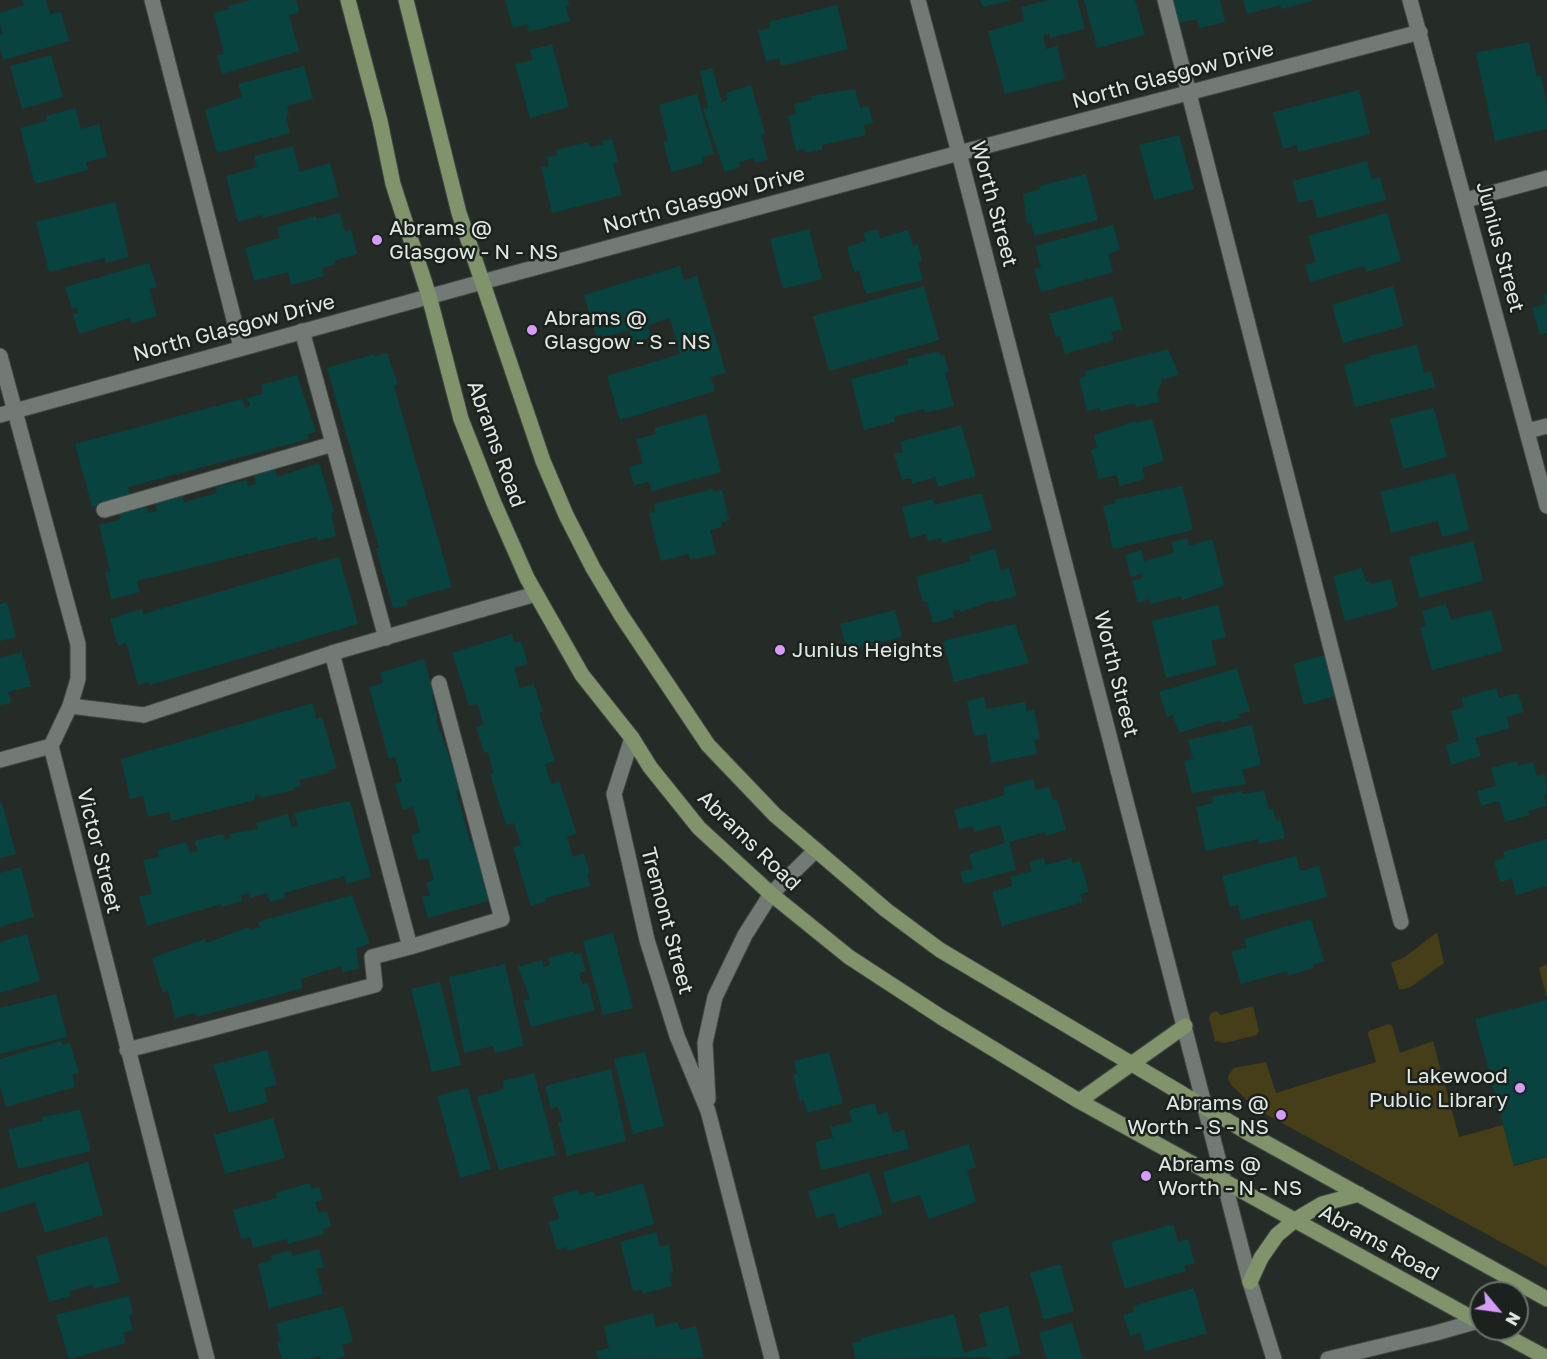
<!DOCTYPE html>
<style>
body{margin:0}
#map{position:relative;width:1547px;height:1359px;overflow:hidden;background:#252c27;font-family:"Golos Text",sans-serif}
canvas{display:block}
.north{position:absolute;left:1469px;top:1281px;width:60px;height:60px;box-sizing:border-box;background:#1b221e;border:2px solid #6b716d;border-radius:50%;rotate:119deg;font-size:16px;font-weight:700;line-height:24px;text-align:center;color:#e2e7e4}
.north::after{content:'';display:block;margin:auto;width:21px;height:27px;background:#d79bf9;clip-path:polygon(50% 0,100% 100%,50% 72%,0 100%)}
</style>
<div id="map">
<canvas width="1547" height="1359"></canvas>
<div class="north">N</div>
</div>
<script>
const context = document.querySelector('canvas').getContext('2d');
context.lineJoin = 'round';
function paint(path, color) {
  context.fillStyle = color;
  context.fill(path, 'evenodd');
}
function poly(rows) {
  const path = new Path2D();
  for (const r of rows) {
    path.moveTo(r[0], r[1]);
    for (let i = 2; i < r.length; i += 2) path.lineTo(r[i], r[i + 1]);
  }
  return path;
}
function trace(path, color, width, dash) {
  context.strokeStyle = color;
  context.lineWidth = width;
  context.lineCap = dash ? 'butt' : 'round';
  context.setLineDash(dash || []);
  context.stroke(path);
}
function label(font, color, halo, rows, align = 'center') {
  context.font = font + ' "Golos Text",sans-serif';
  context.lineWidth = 5;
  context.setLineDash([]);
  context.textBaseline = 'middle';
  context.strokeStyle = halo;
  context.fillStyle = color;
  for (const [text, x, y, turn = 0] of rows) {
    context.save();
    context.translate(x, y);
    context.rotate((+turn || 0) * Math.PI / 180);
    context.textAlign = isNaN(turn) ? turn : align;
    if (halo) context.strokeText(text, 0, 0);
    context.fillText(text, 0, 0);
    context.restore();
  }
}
const green = poly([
 [1437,932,1444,963,1412,986,1405,989,1399,989,1391,963,1405,957],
 [1547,964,1547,998,1539,968],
 [1253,1006,1259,1031,1257,1035,1225,1043,1215,1041,1209,1018,1211,1013,1216,1011,1221,1015],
 [1389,1024,1392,1026,1400,1053,1433,1041,1459,1137,1503,1125,1514,1166,1547,1157,1547,1267,1258,1110,1232,1086,1228,1079,1229,1074,1234,1068,1266,1062,1276,1093,1376,1062,1368,1034,1369,1031]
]);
const building = poly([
 [22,0,46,0,50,14,61,12,69,41,3,60,0,48,0,35,3,34,0,24,0,13,24,5],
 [251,0,296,0,299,12,289,15,299,51,222,74,217,55,224,54,214,13,229,9,228,6],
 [505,0,568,0,569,6,566,7,570,21,529,32,527,24,513,28],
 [980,0,1010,0,1010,1,982,7],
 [1049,0,1077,0,1085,29,1050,38,1049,34,1043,35,1046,49,1057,46,1065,79,1005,94,988,31,1024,21,1021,7],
 [1084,0,1135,0,1145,35,1097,48],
 [1172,0,1220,0,1225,22,1200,28,1197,19,1177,23],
 [1243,0,1313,0,1313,1,1281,9,1280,5,1247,14],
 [837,5,848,49,781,66,779,58,766,61,758,31,770,28,769,22],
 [1529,42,1537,76,1541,75,1547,104,1547,129,1495,141,1476,53],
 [552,44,569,107,530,118,515,64,533,60,530,50],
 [51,55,63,97,22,109,10,66],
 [304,66,313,99,287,106,289,115,286,116,290,133,217,153,205,110,242,97,238,84],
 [712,68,722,102,728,100,726,93,751,85,765,133,761,135,768,159,755,163,754,158,739,162,740,167,725,172,703,109,708,108,700,71],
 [855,89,860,108,869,106,873,123,864,125,866,135,822,145,823,149,805,153,804,149,796,151,788,116,796,114,794,104,812,100,811,96],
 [1359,90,1370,134,1298,152,1297,145,1283,149,1273,112],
 [697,94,714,154,702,157,703,163,671,172,663,142,668,141,659,105],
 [75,108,81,129,99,124,107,157,86,162,88,170,35,184,20,128,47,121,46,116],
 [1179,135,1194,189,1154,200,1139,145],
 [612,139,618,162,613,164,622,195,552,213,541,167,549,166,547,157,557,156,556,150,588,142,590,147,603,145,602,141],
 [293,146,300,172,330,163,339,197,263,218,262,215,238,222,226,176,257,167,254,156],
 [1367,161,1372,179,1380,177,1386,200,1317,218,1313,199,1298,203,1293,181],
 [1086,174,1098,220,1034,236,1031,223,1027,224,1023,194,1040,189,1040,186],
 [115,202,129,257,106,263,105,258,49,272,36,222],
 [340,213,345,232,351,230,357,254,334,261,335,264,322,268,324,276,291,285,288,272,254,281,245,248,280,238,277,227,316,216,317,219],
 [1387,213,1401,261,1366,272,1364,266,1310,282,1305,265,1316,262,1308,236],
 [1113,225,1120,250,1108,254,1113,272,1041,292,1034,269,1041,267,1035,246],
 [809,229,822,279,783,289,770,239],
 [878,229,880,238,908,230,913,246,918,244,922,261,918,262,923,280,866,294,859,271,854,272,847,247,866,241,863,233],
 [149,263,157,287,149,289,157,316,132,323,130,318,79,334,73,314,78,313,77,307,72,309,65,287],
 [680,266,684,280,697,276,726,373,711,377,715,391,620,420,607,376,680,354,670,318,648,325,651,337,633,343,629,330,597,339,584,295],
 [924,286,939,340,829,371,813,316],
 [1393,286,1404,326,1343,343,1332,305],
 [1547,294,1547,333,1540,335,1532,308,1546,304,1543,295],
 [1113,296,1122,329,1111,332,1114,340,1065,354,1060,336,1056,337,1049,314],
 [1417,345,1424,373,1431,371,1435,387,1355,407,1344,365,1370,358,1369,356],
 [1168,349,1179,375,1163,379,1157,394,1159,402,1136,407,1135,403,1101,411,1100,408,1087,411,1079,378,1086,376,1085,371],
 [939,351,941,356,944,355,949,371,945,373,954,406,925,413,924,409,894,417,895,422,864,430,851,379,909,364,907,359],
 [387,353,398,384,394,386,452,587,406,600,408,605,393,609,376,549,379,548,327,368,374,354,375,356],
 [297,375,316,432,308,434,309,439,128,487,131,497,92,507,75,444,242,399,245,408,250,406,247,398,263,394,261,385],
 [1434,408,1447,457,1403,469,1390,419],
 [706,414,721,472,652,491,649,482,634,485,629,467,643,463,636,439,656,434,654,428],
 [1152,419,1164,461,1142,468,1145,479,1120,486,1116,475,1099,479,1091,450,1097,448,1094,435,1136,421,1137,423],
 [961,425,976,476,938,487,935,477,912,484,911,478,902,480,894,454,903,452,900,442],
 [319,463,334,512,331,513,336,536,318,541,317,537,137,581,140,592,111,599,105,572,110,571,99,525,120,520,119,514,147,507,148,513,157,511,154,501,182,494,184,502,217,493,215,487,247,480,248,486,256,484,253,473,275,468,277,477],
 [1455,473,1469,530,1442,537,1438,521,1391,533,1380,492],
 [1182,486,1193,530,1113,549,1103,506,1115,503,1114,500],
 [713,489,714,492,722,490,729,520,721,522,722,527,710,530,716,554,691,560,689,554,661,561,649,513,655,512,654,504],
 [982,493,992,530,942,543,941,538,928,541,926,534,910,538,902,507,933,499,934,505],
 [1187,538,1189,546,1212,539,1224,586,1182,600,1181,596,1151,604,1149,599,1138,603,1132,581,1143,578,1142,573,1131,577,1125,555,1141,550,1144,561,1174,553,1171,542],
 [1473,541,1483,581,1419,598,1409,557],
 [995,549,1001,571,1009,568,1017,596,994,602,993,600,961,612,960,609,953,611,955,617,933,623,927,601,923,602,916,577,971,561,969,556],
 [339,557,358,624,150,685,149,682,138,685,126,643,118,646,110,619,142,609,143,614],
 [1362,568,1366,582,1370,581,1371,584,1391,579,1398,607,1345,621,1333,576],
 [7,602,16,637,0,641,0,604],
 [1446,604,1451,620,1491,610,1503,651,1432,670,1420,628,1426,626,1422,611],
 [1218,605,1226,637,1211,641,1217,665,1166,678,1152,621],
 [895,610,902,637,847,651,840,624],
 [1015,624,1029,663,954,682,943,641],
 [512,634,514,643,521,641,528,664,514,668,520,688,534,684,543,712,539,713,555,761,545,764,551,784,559,781,577,834,567,837,573,857,584,853,590,873,587,874,590,886,545,898,546,901,531,906,513,847,521,845,514,823,506,825,490,774,494,774,488,752,484,753,476,727,484,725,477,704,469,706,452,653],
 [22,652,31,686,8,692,11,703,0,705,0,658],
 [1328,654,1339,695,1304,705,1293,664],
 [424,659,434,694,432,695,438,720,436,720,452,765,454,765,461,789,456,790,470,842,474,841,488,901,428,918,422,897,430,895,426,883,434,880,428,858,418,860,411,835,420,832,413,807,403,810,395,784,402,782,395,757,389,759,369,687,383,683,380,673],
 [1237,668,1250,711,1239,714,1240,718,1221,723,1220,720,1179,733,1173,715,1167,717,1159,692],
 [1496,688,1499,698,1518,693,1524,712,1506,717,1510,728,1475,738,1481,756,1451,765,1446,745,1459,741,1451,711,1464,707,1461,698],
 [984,697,986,709,1025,702,1027,711,1034,709,1040,739,1034,740,1037,754,991,763,986,734,974,736,967,701],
 [313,703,316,719,322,717,337,768,328,770,329,773,299,780,301,786,293,788,294,790,261,798,260,795,254,796,255,800,171,821,169,812,148,817,143,796,130,799,121,759],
 [1252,725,1261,765,1242,770,1246,784,1192,793,1184,761,1193,759,1188,740],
 [1517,761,1518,766,1533,762,1537,776,1545,774,1547,794,1544,795,1547,806,1528,811,1530,815,1505,822,1499,801,1481,806,1477,791,1496,786,1491,768],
 [1033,779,1036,790,1049,787,1053,800,1057,799,1066,830,1046,836,1045,832,1009,842,1016,870,964,884,960,872,973,869,969,854,1005,843,1000,825,974,832,972,826,959,829,954,810,1005,795,1003,787],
 [1242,791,1242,794,1264,791,1269,810,1273,809,1276,821,1281,820,1285,838,1259,844,1258,839,1206,851,1196,807,1213,803,1212,797],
 [350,801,371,877,346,884,344,876,284,893,285,898,270,902,267,893,250,898,248,893,241,895,243,901,222,907,221,904,147,926,139,896,152,894,143,860,159,857,157,850,186,842,190,853,198,851,194,841,223,834,225,840,231,838,229,834,258,829,256,823,288,814,292,827,298,825,294,813],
 [2,803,16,854,0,858,0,804],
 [1547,839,1547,886,1516,895,1512,879,1500,882,1494,861,1505,858,1503,852],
 [1296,856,1300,871,1319,866,1327,897,1241,920,1238,905,1230,907,1222,876],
 [1044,858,1046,865,1071,858,1073,863,1080,861,1089,892,1080,894,1083,902,1002,926,992,892,1012,886,1010,877,1032,871,1029,862],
 [21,867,34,917,0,927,0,873],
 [352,895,370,944,356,948,359,968,343,973,341,966,301,979,303,988,197,1017,195,1013,175,1018,168,991,163,993,152,958,205,939,206,943,249,927,251,930,260,927,258,922],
 [1311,919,1324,961,1313,965,1313,968,1288,976,1287,971,1241,984,1231,952,1247,947,1244,939],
 [613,933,633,1008,603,1015,583,941],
 [27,934,40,981,0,993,0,942],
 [574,951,575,955,581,953,586,971,579,973,582,984,588,983,595,1010,531,1027,523,1000,530,999,518,967,542,960,544,967,550,965,548,958],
 [505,964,524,1046,495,1053,493,1046,464,1053,449,977],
 [440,982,461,1065,432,1072,411,989],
 [56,994,67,1037,0,1054,0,1008],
 [1547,1000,1547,1156,1514,1165,1475,1019],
 [61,1041,62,1045,70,1043,79,1073,72,1075,75,1087,6,1107,0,1086,0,1059],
 [267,1050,277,1085,264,1088,268,1102,229,1113,213,1065],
 [645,1052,664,1126,633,1134,614,1059],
 [829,1052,843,1103,807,1113,804,1100,800,1101,793,1075,797,1074,794,1061],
 [611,1069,626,1141,567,1156,558,1123,562,1121,558,1107,551,1109,545,1086],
 [534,1073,556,1155,499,1170,477,1097,504,1089,503,1081],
 [468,1088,491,1169,460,1178,437,1096],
 [875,1103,878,1115,887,1112,893,1133,904,1130,909,1149,821,1170,815,1142,833,1138,830,1127,852,1122,849,1110],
 [80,1110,91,1151,18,1169,8,1129,43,1121,42,1117],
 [273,1118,285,1158,225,1174,214,1135],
 [969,1144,976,1167,967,1170,976,1202,929,1219,920,1195,892,1203,883,1172],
 [88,1162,103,1215,45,1233,35,1202,0,1213,0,1189],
 [869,1172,883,1214,839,1228,834,1213,817,1218,808,1191],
 [310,1183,312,1189,319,1187,323,1200,315,1202,319,1213,327,1211,331,1226,323,1229,324,1234,288,1244,287,1239,253,1248,250,1237,241,1239,233,1210,277,1198,276,1193],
 [643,1183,654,1224,568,1251,567,1247,557,1250,548,1222,559,1219,552,1197,578,1190,579,1195,593,1191,595,1197],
 [1173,1224,1178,1242,1188,1239,1195,1263,1184,1266,1186,1271,1125,1289,1111,1242],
 [656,1232,660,1247,669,1244,673,1272,669,1273,672,1286,643,1294,642,1290,633,1291,620,1242],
 [107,1236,120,1282,94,1289,93,1285,69,1291,71,1296,49,1302,36,1256],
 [319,1249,324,1267,316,1269,323,1294,269,1308,258,1264,272,1260,271,1256,291,1250,292,1256],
 [1060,1264,1074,1311,1044,1320,1030,1273],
 [1194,1288,1207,1333,1145,1351,1140,1333,1130,1336,1123,1315,1134,1312,1133,1306],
 [129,1296,133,1314,129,1315,133,1330,123,1333,126,1343,69,1359,56,1315],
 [343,1306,353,1342,342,1345,345,1356,334,1359,321,1359,319,1356,309,1359,282,1359,277,1343,281,1342,276,1324],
 [1008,1306,1021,1354,1002,1359,990,1359,990,1357,856,1359,852,1343,862,1341,861,1338,954,1314,964,1353,987,1346,979,1314],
 [653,1313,656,1327,677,1322,680,1330,696,1326,704,1358,598,1359,596,1351,609,1348,604,1326],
 [1072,1323,1083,1359,1047,1359,1039,1333]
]);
const service = poly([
 [152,0,241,347],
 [1165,0,1401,922],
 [1466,200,1547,178],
 [302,331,316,381],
 [483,609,536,594],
 [70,706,144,715],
 [127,1050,198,1032]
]);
const minor = poly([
 [918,0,959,153,1195,1069,1250,1282,1274,1359],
 [1410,0,1547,506],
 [482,282,959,153,1420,32],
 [0,356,78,644,78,679,70,706,51,746,207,1359],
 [316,381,386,638],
 [1528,431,1547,426],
 [104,510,333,444],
 [332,653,410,947,502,919,439,683],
 [144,715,332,653,483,609],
 [632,738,614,794,647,940,677,1036,708,1111,772,1359],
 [0,760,51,746],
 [198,1032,375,985,372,957,410,947],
 [708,1099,705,1043,715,997,745,935,771,894,816,850],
 [1328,1359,1436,1333,1478,1321]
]);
const tertiary = poly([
 [0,415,482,282]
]);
const secondary = poly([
 [348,0,380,121,393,184,429,296,461,419,494,503,527,578,582,675,632,738,650,767,699,828,771,894,849,957,941,1017,1079,1101,1481,1323],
 [406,0,459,213,543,461,566,515,593,568,621,615,708,745,775,815,886,910,940,950,1250,1134,1547,1299],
 [1079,1101,1185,1026],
 [1250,1282,1261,1258,1277,1235,1295,1220,1322,1204,1359,1194],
 [1493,1329,1547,1358]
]);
const markers = [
 [377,240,6,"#d79bf9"],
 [532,330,6,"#d79bf9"],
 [780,650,6,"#d79bf9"],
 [1520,1088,6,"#d79bf9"],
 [1281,1115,6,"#d79bf9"],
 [1146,1176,6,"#d79bf9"]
];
const streetNames = [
 ["North Glasgow Drive",1173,75,-15],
 ["North Glasgow Drive",704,200,-15],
 ["Worth Street",994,204,75],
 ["Junius Street",1500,247,75],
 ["North Glasgow Drive",234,328,-15],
 ["Abrams Road",496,444,70],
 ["Worth Street",1116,674,76],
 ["Abrams Road",749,841,44],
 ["Victor Street",99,851,76],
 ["Tremont Street",667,921,75],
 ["Abrams Road",1379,1243,29]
];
const poiNames = [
 ["Abrams @",389,228],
 ["Glasgow - N - NS",389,252],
 ["Abrams @",544,318],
 ["Glasgow - S - NS",544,342],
 ["Junius Heights",792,650],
 ["Lakewood",1508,1076,"right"],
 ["Public Library",1508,1100,"right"],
 ["Abrams @",1269,1103,"right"],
 ["Worth - S - NS",1269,1127,"right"],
 ["Abrams @",1158,1164],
 ["Worth - N - NS",1158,1188]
];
paint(green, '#463d19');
paint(building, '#084340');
trace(service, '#414743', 17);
trace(minor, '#414743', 17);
trace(tertiary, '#414743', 17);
trace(secondary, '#414743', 17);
trace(service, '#727a75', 15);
trace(minor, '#727a75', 15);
trace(tertiary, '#727a75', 15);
trace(secondary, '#80936b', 15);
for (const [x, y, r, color] of markers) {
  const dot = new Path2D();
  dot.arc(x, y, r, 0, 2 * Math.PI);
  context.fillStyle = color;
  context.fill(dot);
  trace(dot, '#1b221e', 2);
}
label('21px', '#e2e7e4', '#1b221e', streetNames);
label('21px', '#e2e7e4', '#1b221e', poiNames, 'left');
</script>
